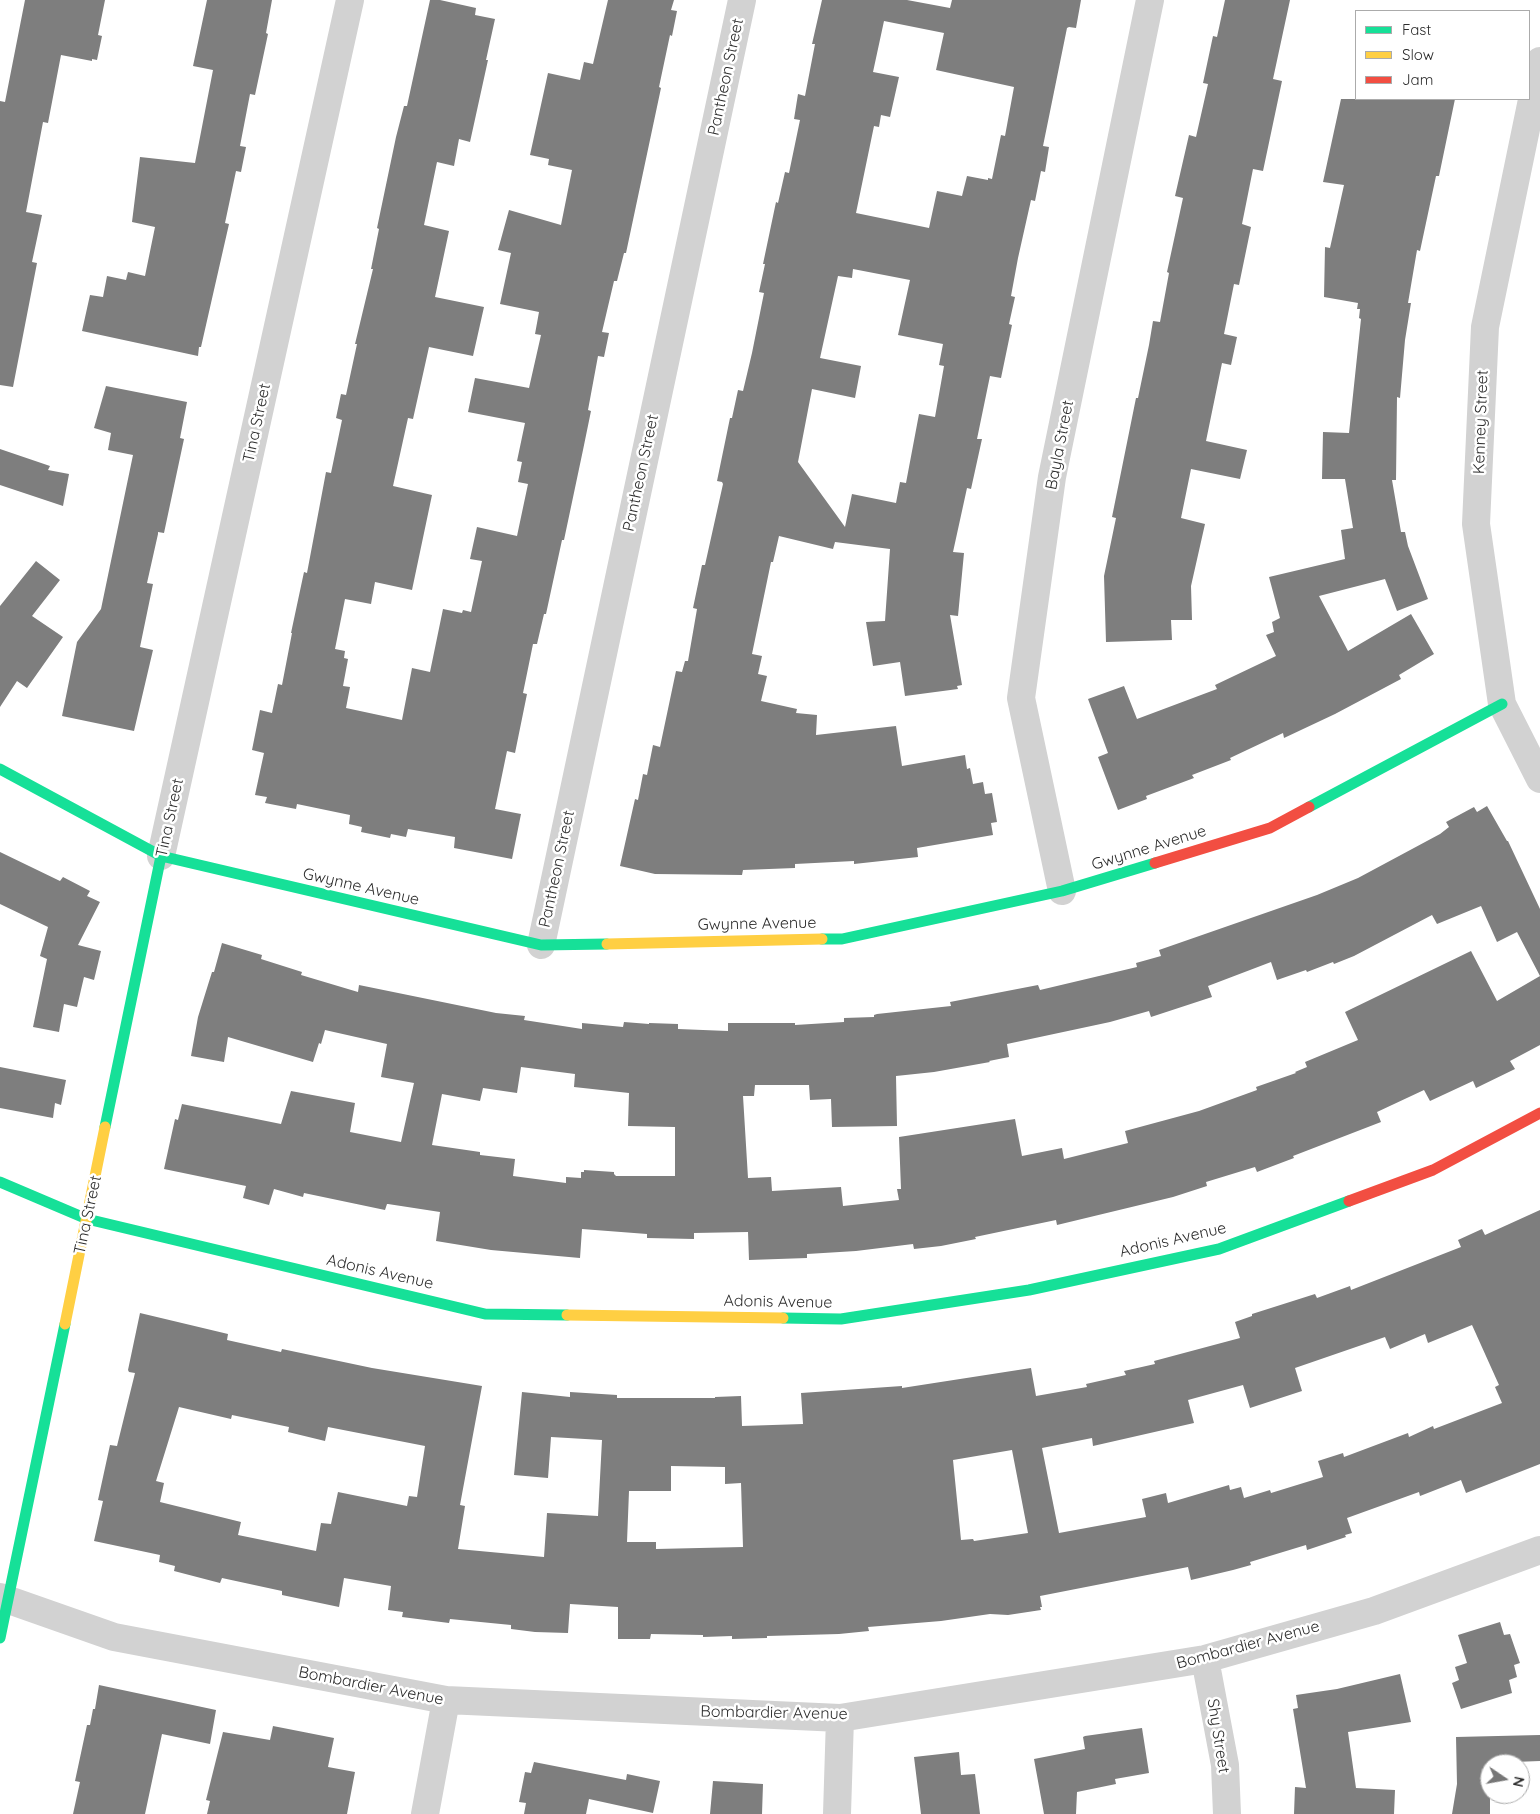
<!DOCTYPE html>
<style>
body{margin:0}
#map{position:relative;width:1540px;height:1814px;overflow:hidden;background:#fff;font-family:Quicksand,sans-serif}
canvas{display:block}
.legend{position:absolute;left:1355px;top:10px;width:175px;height:90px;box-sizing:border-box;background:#fff;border:1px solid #ababab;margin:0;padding:6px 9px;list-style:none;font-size:15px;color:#2d2d2d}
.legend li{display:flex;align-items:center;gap:10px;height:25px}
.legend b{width:25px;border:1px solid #ababab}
.north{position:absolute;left:1480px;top:1754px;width:50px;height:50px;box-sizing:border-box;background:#fff;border:1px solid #ababab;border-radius:50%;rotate:102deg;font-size:14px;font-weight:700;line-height:20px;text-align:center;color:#2d2d2d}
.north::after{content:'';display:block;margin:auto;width:18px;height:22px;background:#767676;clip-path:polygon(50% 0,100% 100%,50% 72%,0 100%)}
</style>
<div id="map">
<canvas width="1540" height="1814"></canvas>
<ul class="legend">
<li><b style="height:6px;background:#16e098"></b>Fast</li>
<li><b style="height:6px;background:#ffcf43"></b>Slow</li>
<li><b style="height:6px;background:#f24e42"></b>Jam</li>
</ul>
<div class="north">N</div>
</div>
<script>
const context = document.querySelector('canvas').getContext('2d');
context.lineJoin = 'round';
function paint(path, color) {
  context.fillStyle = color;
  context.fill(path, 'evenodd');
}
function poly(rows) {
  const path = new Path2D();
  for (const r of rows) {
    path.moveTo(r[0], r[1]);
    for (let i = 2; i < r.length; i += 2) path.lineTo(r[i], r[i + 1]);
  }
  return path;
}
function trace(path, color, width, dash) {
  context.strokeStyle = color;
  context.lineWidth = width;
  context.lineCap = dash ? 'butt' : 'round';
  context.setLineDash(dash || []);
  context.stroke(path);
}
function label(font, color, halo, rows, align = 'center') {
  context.font = font + ' Quicksand,sans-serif';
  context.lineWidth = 5;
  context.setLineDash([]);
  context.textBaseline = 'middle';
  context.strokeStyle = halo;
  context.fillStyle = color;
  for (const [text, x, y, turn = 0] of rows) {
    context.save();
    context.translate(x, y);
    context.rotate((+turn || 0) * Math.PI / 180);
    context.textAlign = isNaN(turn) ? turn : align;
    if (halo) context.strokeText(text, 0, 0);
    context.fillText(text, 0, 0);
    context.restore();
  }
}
const building = poly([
 [25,0,105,0,98,35,102,36,97,60,92,59,92,61,61,55,48,123,43,122,26,212,42,215,32,262,37,263,13,387,0,385,0,101,5,102],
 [207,0,272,0,266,33,268,34,255,95,250,94,240,146,246,147,241,172,236,171,225,223,229,224,201,347,199,347,198,356,82,331,90,295,103,297,107,276,126,280,128,272,145,276,155,227,132,222,140,157,195,163,213,70,193,66],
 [430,0,440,0,476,8,475,15,495,19,486,60,488,60,470,142,459,139,454,166,437,162,424,225,449,231,435,297,484,307,473,356,429,347,413,419,408,418,393,486,432,495,412,590,375,582,371,604,345,599,335,649,345,651,344,658,348,659,343,686,350,687,346,708,402,720,412,668,430,672,443,609,462,613,463,610,471,612,482,561,470,559,477,527,517,536,528,484,518,482,522,462,517,461,525,423,468,412,475,378,529,388,541,335,535,334,539,312,500,304,511,253,498,250,509,210,561,225,572,170,548,165,549,159,530,155,548,73,580,80,584,62,593,64,608,0,674,0,671,10,677,11,672,36,670,35,659,87,661,88,626,253,624,253,617,281,614,281,602,332,609,333,604,357,598,356,588,410,591,411,583,450,564,540,562,540,546,614,544,614,537,644,533,644,523,693,527,694,515,753,507,751,495,809,521,814,512,859,454,848,455,837,408,829,406,837,391,834,390,838,361,832,362,827,349,824,350,815,297,804,296,809,265,803,267,797,255,795,264,753,252,750,260,710,272,713,278,684,282,685,292,633,291,633,304,572,307,573,326,472,331,473,342,420,336,418,341,394,346,395,357,344,355,344,373,269,371,269,379,229,377,228,396,137,404,106,407,106],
 [822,0,907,0,950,8,952,0,1081,0,1076,28,1069,27,1067,28,1043,146,1049,147,1045,172,1041,171,1035,201,1031,200,1018,258,1011,296,1015,297,1009,324,1012,325,1001,378,990,376,977,439,982,439,971,489,967,488,953,552,964,553,958,616,950,615,962,685,957,686,958,689,905,696,900,662,873,666,866,622,885,621,890,549,835,542,833,549,779,536,773,562,771,562,752,654,762,656,758,674,767,676,761,701,797,709,796,713,817,715,816,735,896,726,902,766,965,755,967,769,970,768,973,784,983,782,985,794,992,793,997,822,991,823,993,835,917,848,918,857,854,864,854,861,795,864,795,868,743,870,742,875,655,874,620,866,635,799,638,800,643,774,647,775,653,745,660,747,676,671,682,672,685,661,688,661,697,609,693,608,702,565,705,565,723,484,722,482,717,481,730,418,732,418,738,390,743,391,752,353,764,293,759,292,765,264,763,264,776,202,778,203,785,172,789,173,800,120,794,119,798,94,805,96,815,44,812,44],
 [884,21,944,33,936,70,1014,87,1005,136,1001,135,992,179,988,178,988,180,967,176,962,196,937,191,929,228,856,213,874,126,879,127,881,115,890,117,899,77,873,72],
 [853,269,910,280,898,335,943,344,939,365,944,366,935,417,919,414,906,483,900,482,896,503,852,494,845,527,798,462,812,389,855,398,861,366,820,358,838,276,852,278],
 [1225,0,1290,0,1273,79,1282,81,1263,171,1253,169,1242,224,1251,227,1239,285,1234,284,1224,334,1237,337,1231,365,1222,363,1206,441,1247,450,1240,479,1191,469,1181,518,1205,524,1191,586,1192,620,1171,620,1172,640,1106,642,1104,576,1116,518,1112,517,1136,398,1138,398,1149,345,1153,321,1160,322,1169,273,1167,272,1183,198,1175,196,1189,135,1196,137,1208,84,1203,83,1213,36,1217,37],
 [1341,99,1455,99,1439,176,1436,176,1420,251,1417,250,1408,303,1411,303,1405,340,1400,398,1397,397,1396,480,1392,480,1401,532,1405,532,1408,546,1428,599,1397,611,1385,579,1319,596,1348,651,1411,614,1434,654,1399,675,1401,679,1335,714,1284,738,1283,733,1230,758,1231,760,1192,775,1194,778,1146,796,1147,799,1118,810,1098,757,1108,753,1088,699,1124,686,1137,719,1217,689,1215,685,1276,656,1266,635,1274,632,1272,622,1280,618,1269,577,1345,559,1341,530,1353,528,1345,479,1322,479,1323,432,1349,433,1361,319,1359,318,1360,309,1357,309,1358,303,1324,297,1325,247,1330,248,1344,185,1323,182],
 [106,386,187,402,180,438,184,439,164,533,158,532,158,534,147,583,153,584,140,647,153,650,134,731,62,716,77,642,101,609,133,455,108,450,111,433,94,428],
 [0,449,50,466,48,470,69,474,63,506,0,485],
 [36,561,60,580,32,616,63,637,27,688,17,681,0,707,0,606],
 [1487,806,1507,841,1508,841,1540,909,1540,1045,1510,1061,1515,1069,1476,1088,1473,1081,1430,1101,1424,1090,1377,1112,1381,1122,1293,1156,1294,1158,1257,1172,1255,1167,1206,1182,1207,1186,1173,1197,1057,1225,1056,1220,975,1237,976,1239,941,1246,914,1249,913,1244,856,1251,807,1254,807,1258,749,1260,748,1232,694,1233,694,1239,647,1238,647,1234,582,1229,580,1258,491,1250,436,1241,440,1212,388,1204,387,1204,385,1210,304,1193,303,1197,274,1189,269,1205,243,1198,246,1186,164,1169,175,1119,178,1120,182,1104,281,1124,291,1091,355,1103,350,1132,401,1142,414,1083,381,1077,387,1044,325,1030,321,1044,319,1043,313,1062,228,1037,224,1062,191,1056,198,1017,212,972,214,972,222,943,262,955,261,959,302,972,301,975,358,992,359,985,496,1013,525,1016,524,1020,582,1029,582,1023,623,1027,624,1022,649,1024,649,1023,678,1024,678,1029,728,1031,728,1023,795,1023,795,1025,844,1022,844,1018,874,1017,874,1015,877,1014,951,1006,950,1002,1038,985,1040,990,1137,967,1136,963,1161,956,1159,950,1317,895,1358,878,1440,834,1449,827,1446,822,1474,807,1477,812],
 [1481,906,1497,942,1517,932,1540,976,1497,1001,1471,951,1345,1012,1358,1040,1305,1062,1307,1067,1295,1072,1296,1073,1256,1087,1257,1090,1199,1111,1125,1131,1128,1143,1064,1159,1062,1148,1022,1156,1015,1119,899,1137,901,1189,897,1189,899,1200,843,1206,841,1187,772,1191,771,1177,748,1178,743,1096,754,1096,755,1085,809,1085,810,1100,831,1099,832,1127,897,1126,896,1076,934,1072,990,1062,989,1061,1009,1057,1007,1044,1110,1022,1149,1011,1151,1017,1212,997,1208,986,1271,962,1277,980,1306,970,1307,972,1333,962,1334,964,1354,956,1432,915,1437,924],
 [521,1067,575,1074,574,1087,629,1093,628,1126,675,1127,675,1176,616,1176,614,1174,614,1172,584,1170,584,1172,581,1172,581,1178,566,1177,566,1183,513,1176,515,1159,480,1155,480,1152,432,1145,442,1094,480,1101,483,1088,517,1093],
 [0,852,60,881,63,877,90,891,87,896,100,902,78,945,101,951,94,980,84,977,77,1007,64,1004,59,1032,33,1027,47,959,40,956,48,927,0,904],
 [0,1067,66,1080,61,1105,55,1103,53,1118,0,1108],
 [1540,1210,1540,1464,1466,1493,1461,1480,1420,1496,1419,1492,1347,1518,1352,1533,1345,1535,1346,1537,1307,1550,1306,1545,1250,1562,1251,1565,1233,1570,1191,1580,1188,1567,1040,1596,1042,1607,1040,1607,1041,1610,1008,1615,990,1614,941,1621,868,1627,869,1631,839,1634,767,1636,767,1638,732,1639,732,1636,703,1637,703,1635,651,1634,650,1639,618,1639,618,1607,570,1604,568,1633,535,1632,511,1629,511,1625,450,1619,449,1623,402,1617,403,1612,388,1610,391,1586,344,1578,339,1607,282,1595,282,1591,222,1578,220,1583,174,1571,175,1566,159,1562,160,1555,94,1541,103,1501,98,1500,110,1445,117,1446,135,1373,129,1372,128,1370,140,1313,228,1334,227,1340,281,1352,282,1349,372,1368,482,1386,460,1505,465,1506,458,1549,544,1557,547,1513,598,1516,602,1440,551,1437,548,1478,514,1475,522,1392,570,1397,570,1392,617,1395,617,1398,715,1398,715,1397,741,1396,742,1426,803,1424,801,1393,902,1386,902,1388,1031,1368,1036,1396,1087,1387,1086,1384,1126,1375,1124,1371,1155,1364,1154,1361,1240,1338,1235,1322,1252,1316,1252,1314,1315,1294,1317,1298,1350,1286,1351,1290,1461,1247,1458,1240,1482,1229,1485,1235],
 [1472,1325,1499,1385,1495,1387,1502,1403,1434,1429,1433,1426,1409,1437,1408,1433,1344,1457,1343,1453,1318,1461,1323,1477,1271,1493,1270,1490,1244,1498,1241,1487,1230,1490,1229,1485,1168,1503,1166,1493,1142,1499,1146,1517,1059,1533,1042,1448,1092,1438,1093,1446,1194,1423,1188,1400,1243,1385,1250,1408,1302,1391,1295,1368,1385,1337,1390,1349,1425,1334,1428,1343],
 [179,1407,231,1419,232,1415,289,1427,288,1432,325,1441,328,1427,425,1446,417,1497,409,1496,407,1506,338,1492,331,1524,321,1523,316,1551,238,1535,241,1522,160,1502,164,1483,156,1481],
 [1012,1450,1028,1533,974,1541,973,1539,961,1540,953,1460],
 [671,1466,725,1467,725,1484,741,1483,743,1547,656,1549,656,1542,627,1542,629,1491,671,1491],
 [1500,1622,1504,1635,1510,1634,1520,1663,1514,1665,1517,1677,1509,1680,1512,1693,1461,1709,1452,1683,1459,1680,1455,1667,1467,1663,1458,1635],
 [1400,1674,1411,1722,1348,1732,1356,1788,1395,1790,1394,1814,1294,1814,1295,1787,1306,1788,1293,1709,1298,1708,1296,1695,1337,1689],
 [99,1685,216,1710,210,1744,162,1734,145,1814,73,1814,80,1782,75,1781,87,1725,90,1725,93,1709,95,1709],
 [273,1726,334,1738,328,1767,355,1772,347,1814,207,1814,210,1801,206,1800,223,1732,270,1740],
 [1142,1728,1149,1773,1115,1779,1116,1784,1077,1792,1076,1814,1044,1814,1034,1759,1085,1749,1083,1737,1085,1736],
 [1540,1735,1540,1761,1514,1762,1514,1764,1490,1764,1490,1814,1452,1814,1457,1784,1456,1737],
 [959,1752,961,1775,975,1774,980,1814,921,1814,914,1757],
 [534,1762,626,1780,627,1774,660,1781,653,1813,589,1799,586,1814,524,1814,526,1803,519,1802,525,1772,531,1773],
 [713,1781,763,1784,762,1814,710,1814]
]);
const street = poly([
 [1540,61,1485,327,1476,524,1502,704,1540,779],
 [161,856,350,0],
 [1062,891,1021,698,1052,477,1150,0],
 [541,945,742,0],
 [0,1597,114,1637,446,1700,840,1718,1205,1659,1374,1611,1540,1550],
 [1205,1659,1225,1765,1227,1814],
 [425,1814,446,1700],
 [837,1814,840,1718]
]);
const fast = poly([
 [0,769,161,856,541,945,607,944],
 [1309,807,1502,704],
 [822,939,842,939,1062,891,1155,863],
 [105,1127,161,856],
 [0,1182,87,1219,485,1314,567,1315],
 [783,1318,841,1319,1029,1290,1219,1249,1349,1201],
 [0,1638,65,1324]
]);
const slow = poly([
 [607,944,822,939],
 [567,1315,783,1318],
 [65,1324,105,1127]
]);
const jam = poly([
 [1155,863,1270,828,1309,807],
 [1349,1201,1433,1170,1540,1113]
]);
const streetNames = [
 ["Pantheon Street",726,77,-78],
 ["Kenney Street",1481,422,-88],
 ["Tina Street",257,423,-78],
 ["Bayla Street",1060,445,-79],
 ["Pantheon Street",641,473,-78],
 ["Tina Street",170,818,-78],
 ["Gwynne Avenue",1149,848,-17],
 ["Pantheon Street",557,869,-78],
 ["Gwynne Avenue",361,887,13],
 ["Gwynne Avenue",757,924,-1],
 ["Tina Street",88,1215,-78],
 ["Adonis Avenue",1173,1240,-13],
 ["Adonis Avenue",380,1272,13],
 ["Adonis Avenue",778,1302,1],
 ["Bombardier Avenue",1248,1645,-15],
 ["Bombardier Avenue",371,1686,11],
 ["Bombardier Avenue",774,1713,1],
 ["Shy Street",1218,1736,81]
];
paint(building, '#7e7e7e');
trace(street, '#d2d2d2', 28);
trace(fast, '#16e098', 11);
trace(slow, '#ffcf43', 11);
trace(jam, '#f24e42', 11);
label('16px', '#2d2d2d', '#fff', streetNames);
</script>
